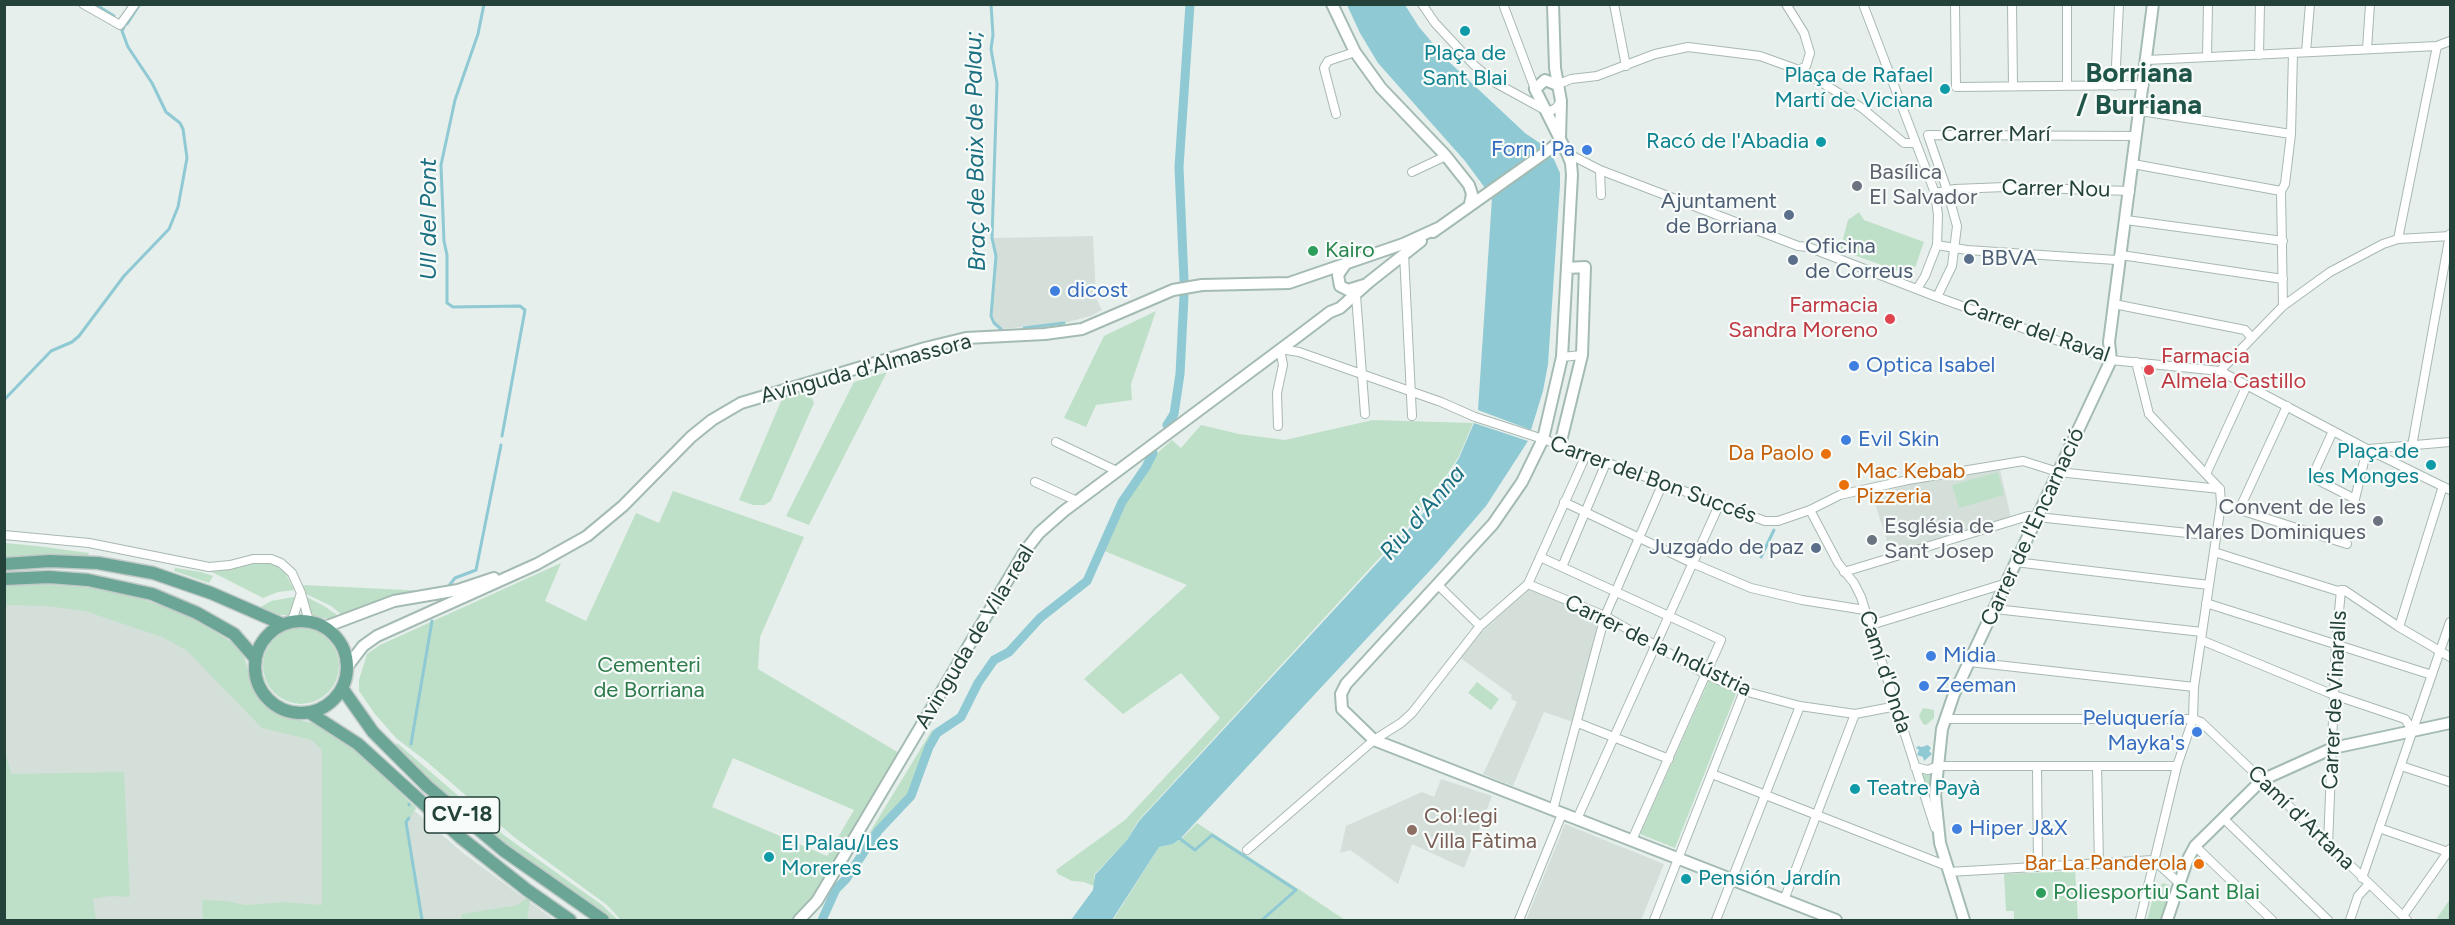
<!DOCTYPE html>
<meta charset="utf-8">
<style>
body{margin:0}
#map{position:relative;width:2455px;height:925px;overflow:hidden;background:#e6efeb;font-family:Figtree,sans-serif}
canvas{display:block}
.frame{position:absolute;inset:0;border:6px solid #24423a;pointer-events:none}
</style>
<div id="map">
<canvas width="2455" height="925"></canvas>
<div class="frame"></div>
</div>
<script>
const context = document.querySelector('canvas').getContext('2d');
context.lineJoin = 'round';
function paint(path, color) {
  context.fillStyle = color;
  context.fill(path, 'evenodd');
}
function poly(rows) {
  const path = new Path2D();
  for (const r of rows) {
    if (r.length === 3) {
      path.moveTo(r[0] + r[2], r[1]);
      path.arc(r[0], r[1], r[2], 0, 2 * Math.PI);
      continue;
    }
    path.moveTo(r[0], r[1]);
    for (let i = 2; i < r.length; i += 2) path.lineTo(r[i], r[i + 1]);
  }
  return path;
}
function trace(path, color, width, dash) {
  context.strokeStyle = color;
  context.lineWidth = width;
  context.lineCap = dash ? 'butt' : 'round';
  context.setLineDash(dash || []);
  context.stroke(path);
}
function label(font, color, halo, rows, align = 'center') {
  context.font = font + ' Figtree,sans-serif';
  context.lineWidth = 4.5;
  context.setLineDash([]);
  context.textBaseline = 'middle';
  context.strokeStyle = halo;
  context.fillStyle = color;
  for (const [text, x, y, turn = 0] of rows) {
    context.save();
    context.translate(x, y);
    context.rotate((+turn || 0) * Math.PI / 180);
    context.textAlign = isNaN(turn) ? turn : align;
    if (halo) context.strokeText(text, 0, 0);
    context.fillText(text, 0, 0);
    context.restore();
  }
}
const built = poly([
 [1093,236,1096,298,1102,310,1091,316,1064,323,1001,329,996,326,991,316,996,256,992,238],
 [2000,469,2011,518,1891,554,1872,494,1943,477],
 [4,589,133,598,249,686,259,704,274,716,344,744,417,813,463,853,554,920,5,920],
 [1530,589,1601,618,1573,722,1544,712,1513,786,1483,774,1517,702,1511,699,1512,695,1459,657,1479,634],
 [1441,779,1492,796,1464,868,1412,844,1398,884,1350,850,1340,853,1346,826,1422,792,1434,797],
 [1565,824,1664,864,1641,920,1526,920]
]);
const green = poly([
 [1859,212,1864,220,1924,242,1912,276,1840,250,1848,220],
 [1156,311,1131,384,1132,400,1096,405,1086,427,1064,418,1104,336],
 [887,372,809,525,786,516,854,382],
 [804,388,809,392,814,403,771,501,764,505,753,505,739,500,784,394],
 [1373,420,1473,423,1459,456,1427,506,1138,821,1127,840,1094,875,1094,886,1084,882,1072,881,1058,874,1056,870,1125,820,1220,718,1181,673,1123,714,1084,679,1187,585,1102,550,1128,492,1153,457,1172,440,1181,448,1201,425,1239,434,1285,440],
 [1998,472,2004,495,1959,508,1952,485],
 [673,491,804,537,760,637,758,669,899,753,817,893,796,920,620,919,607,905,514,837,426,761,396,738,375,714,359,691,359,680,367,654,380,645,561,563,545,601,586,621,636,513,659,523],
 [733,758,854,810,827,856,712,807],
 [5,543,37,546,89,553,88,556,51,555,5,558],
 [253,562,268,562,277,565,286,574,294,590,278,592,263,598,210,571],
 [175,568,201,572,213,576,209,583,174,571],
 [41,584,96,588,136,597,185,614,237,645,245,659,252,686,263,703,282,716,317,724,339,738,357,751,416,808,407,823,424,920,203,920,202,900,226,901,246,905,285,902,322,905,322,750,312,740,262,728,186,650,162,637,85,611,47,606,5,605,5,586],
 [299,584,303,585,427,591,346,618,331,606,302,592],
 [303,595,324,606,343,619,335,620,311,616],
 [299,596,293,615,273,615,257,609,271,601],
 [301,666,38],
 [1710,678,1737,691,1675,848,1640,834],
 [1477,682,1499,699,1491,710,1468,693],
 [1923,708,1934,710,1934,718,1926,725,1923,724,1919,716],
 [932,730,937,733,928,747,911,796,878,831,845,879,836,888],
 [397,743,505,836,602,905,618,920,612,920,550,878,485,828,423,774,395,746],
 [4,747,11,774,124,772,130,897,110,896,93,899,96,920,5,920],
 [1920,771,1932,772,1931,806],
 [1197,823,1300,890,1345,920,1113,920,1159,847,1173,844,1181,839],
 [2075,871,2078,920,2014,920,2014,911,2006,911,2004,874],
 [2163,883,2169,885,2172,892,2162,920,2147,920,2155,890],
 [526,898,530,900,527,920,461,920,462,914,518,905],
 [2450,899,2450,920,2441,920,2437,918]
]);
const water = poly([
 [1347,5,1405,5,1419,27,1447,60,1525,133,1544,146,1485,188,1465,161,1378,63,1360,33],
 [1552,155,1560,173,1560,185,1548,364,1543,391,1531,430,1478,410,1492,198],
 [1474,423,1528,441,1486,506,1437,563,1180,839,1173,844,1159,847,1112,920,1071,920,1093,890,1095,875,1127,840,1139,821,1429,507,1459,458],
 [1928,745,1931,748,1929,751,1932,754,1924,761,1923,757,1917,755,1919,750,1916,748,1918,746,1922,747]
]);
const stream = poly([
 [95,4,114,16],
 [484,4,478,34,455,100,441,165,444,241,447,255,447,303,453,307,520,306,525,310,502,436],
 [991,4,993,35,991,49,997,83,992,238,996,256,991,316,994,323,1001,329],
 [127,24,140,4],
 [1024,328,1064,323],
 [4,400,51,351,72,342,79,336,124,276,169,229,178,207,187,158,183,129,180,123,166,112,152,83,128,47,122,31,126,23],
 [1761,557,1774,530],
 [448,587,455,578,476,570,501,445],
 [411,744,432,621],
 [409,805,409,804],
 [409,818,406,822,422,920],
 [1180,835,1179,838,1195,850,1212,835,1296,890,1262,920]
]);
const canal = poly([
 [1184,280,1179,167,1190,4],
 [1167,425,1174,414,1180,374,1184,296],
 [822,920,836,889,846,879,878,831,911,796,929,747,937,733,961,717,978,683,994,660,1009,652,1040,618,1087,581,1122,502,1146,467,1153,453]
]);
const street = poly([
 [83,4,120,25,135,4],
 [1422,4,1435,23,1474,65,1494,82,1545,110,1551,111,1557,107,1560,102],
 [1503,4,1535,89],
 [1614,4,1626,66],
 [1786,4,1804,33,1810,53,1806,66,1799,70],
 [1863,4,1935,193,1938,215,1937,245,1925,276,1917,289],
 [1955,4,1956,87,2144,85],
 [2012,4,2013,86],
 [2367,49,2370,4],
 [2306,52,2310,4],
 [2259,55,2260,4],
 [2207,57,2208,4],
 [2147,60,2437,46,2450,41],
 [1557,85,1571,79,1597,76,1655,54,1688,47,1760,56,1799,70,1829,87,1862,108,1904,143,1915,143],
 [2067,86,2067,4],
 [2115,86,2119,4],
 [2140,111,2291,134],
 [1336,114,1324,68,1328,61,1355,52],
 [1928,135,2136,136],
 [1928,135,1947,190,1957,226,1952,266,1937,297],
 [1567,153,1600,170,1798,246,1808,247,1937,297,2111,360,2220,371,2367,449,2450,490],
 [2133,164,2281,191],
 [1600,170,1601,195],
 [1412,172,1446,156],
 [1935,193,1955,189,2005,187,2130,191],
 [2126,220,2283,241],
 [2398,239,2437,46],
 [1937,245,1967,250,2116,260,2121,255,2283,279],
 [1404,254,1412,416],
 [1356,295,1365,414],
 [2114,304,2245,330,2252,338],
 [2283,306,2281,191,2285,184,2291,134,2293,53],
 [1562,357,1582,355],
 [2136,362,2149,414,2220,489,2221,504,2194,687,2193,719,2177,766,2140,920],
 [2220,371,2283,306,2330,272,2383,244,2398,239,2450,236],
 [1278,426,1277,393,1283,365,1280,349,1299,352,1441,402,1475,417,1543,439,1765,521,1778,521,1810,510,1840,495,1853,492,1908,480,2023,461,2058,472,2220,489],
 [2333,431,2312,477,2355,499,2367,449],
 [1056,442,1117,471],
 [2412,446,2450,234],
 [2369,449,2450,442],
 [2206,474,2247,385],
 [1035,482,1077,501],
 [1564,502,1692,563,1751,588,1802,600,1865,610],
 [2221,504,2347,544],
 [1810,510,1838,563,1854,583,1861,597,1935,828],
 [2239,510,2287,406],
 [4,535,89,543,209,567,230,565,253,559,271,559,281,563,292,573,301,593],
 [2214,552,2338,591,2344,590,2399,627,2450,657],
 [1540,557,1721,640,1632,840],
 [2015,562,2209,585],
 [1562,567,1606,463],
 [1844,572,2028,516,2216,536],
 [1528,584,1605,616,1705,674,1744,691,1800,706,1855,714,1897,706],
 [1438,585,1480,626],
 [2206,603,2432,675],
 [1995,609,2202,632],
 [292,621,301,593,309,621],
 [1871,625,2007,583],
 [2399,627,2443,486],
 [2201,640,2334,695,2405,719,2413,731],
 [1970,662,2194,687],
 [1945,719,2193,719,2201,722,2262,780,2407,920],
 [1578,723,1669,759],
 [2097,766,2099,864],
 [2401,766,2450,782],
 [1915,767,1928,770,1938,766,2177,766],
 [2037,767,2038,867],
 [1712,774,1947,866],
 [1553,810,1605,616,1662,485],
 [2223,818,2328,920],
 [1577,819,1719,505],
 [2379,828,2448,852],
 [2328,845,2336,644,2341,590],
 [2195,846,2272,920],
 [1247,850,1374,740,1401,723,1412,713,1480,626,1528,584,1586,455],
 [2154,860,2179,883],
 [1949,872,2154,860],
 [2362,878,2450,622],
 [1784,900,1855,714],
 [2403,916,2450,849],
 [1519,920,1562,814],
 [1654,920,1744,691],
 [1716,920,1800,706],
 [2350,920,2358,896,2369,884]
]);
const secondary = poly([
 [1332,4,1355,52,1381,88,1446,156,1469,185,1472,194,1470,204],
 [1553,4,1555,68,1561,101,1560,138],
 [1557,85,1545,80,1535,89,1567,153,1571,163,1572,175,1562,357,1543,439,1522,482,1493,524,1346,684,1341,694,1342,709,1374,740,1836,920],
 [1433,232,1560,142],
 [1347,262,1338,275,1340,286,1348,290,1364,285],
 [1560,445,1582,355,1585,267,1567,268],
 [325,627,394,601,458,590,494,578],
 [347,667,363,646,377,636,537,564,587,536,623,506,691,437,712,420,741,403,925,348,966,338,1045,334,1082,329,1173,290,1202,285,1289,283,1403,244,1438,228],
 [799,920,817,901,1025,551,1039,533,1064,511,1297,337,1330,312,1340,308,1369,282,1421,241],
 [1964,920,1940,843,1935,795,1942,729,1954,694,2111,360,2109,342,2153,4],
 [2167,920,2187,861,2195,846,2262,780,2333,748,2450,723]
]);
const primary = poly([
 [4,564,50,561,98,563,153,573,211,593,282,624],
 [4,579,49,577,88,580,152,594,197,613,234,634,255,658],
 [301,667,46],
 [342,688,373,732,427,786,503,850,603,920],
 [310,713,358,744,460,837,527,890,570,920]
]);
const markers = [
 [1465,31,6,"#0f9aa8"],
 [1945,89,6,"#0f9aa8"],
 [1821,142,6,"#0f9aa8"],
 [1587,150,6,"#3f7fe0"],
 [1857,186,6,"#6b7280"],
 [1789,215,6,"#5c6f8a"],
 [1313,251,6,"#2e9e5b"],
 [1969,259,6,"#5c6f8a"],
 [1793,260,6,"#5c6f8a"],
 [1055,291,6,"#3f7fe0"],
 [1890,319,6,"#e0444e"],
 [1854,366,6,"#3f7fe0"],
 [2149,370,6,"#e0444e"],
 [1846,440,6,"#3f7fe0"],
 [1826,454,6,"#e8710a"],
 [2431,465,6,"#0f9aa8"],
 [1844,485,6,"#e8710a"],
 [2378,521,6,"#6b7280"],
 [1872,540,6,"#6b7280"],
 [1816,548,6,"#5c6f8a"],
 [1931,656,6,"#3f7fe0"],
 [1924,686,6,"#3f7fe0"],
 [2197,732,6,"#3f7fe0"],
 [1855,789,6,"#0f9aa8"],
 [1957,829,6,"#3f7fe0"],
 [1412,830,6,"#8d6e63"],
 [769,857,6,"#0f9aa8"],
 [2199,864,6,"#e8710a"],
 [1686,879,6,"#0f9aa8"],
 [2041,893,6,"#2e9e5b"]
];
const shields = [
 [462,815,75]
];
const shieldNames = [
 ["CV-18",462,815]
];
const cultureNames = [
 ["Plaça de",1465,54,"center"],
 ["Sant Blai",1465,79,"center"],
 ["Plaça de Rafael",1933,76],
 ["Martí de Viciana",1933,101],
 ["Racó de l'Abadia",1809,142],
 ["Plaça de",2419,452],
 ["les Monges",2419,477],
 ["Teatre Payà",1867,789,"left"],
 ["El Palau/Les",781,844,"left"],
 ["Moreres",781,869,"left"],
 ["Pensión Jardín",1698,879,"left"]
];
const streetNames = [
 ["Carrer Marí",1996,135],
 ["Carrer Nou",2056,189,1],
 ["Carrer del Raval",2036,331,19],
 ["Avinguda d'Almassora",866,369,-15],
 ["Carrer del Bon Succés",1653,480,20],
 ["Carrer de l'Encarnació",2033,527,-65],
 ["Avinguda de Vila-real",975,637,-59],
 ["Carrer de la Indústria",1658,646,26],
 ["Camí d'Onda",1885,672,72],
 ["Carrer de Vinaralls",2335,700,-87],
 ["Camí d'Artana",2301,818,44]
];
const shopNames = [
 ["Forn i Pa",1575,150,"right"],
 ["dicost",1067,291],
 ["Optica Isabel",1866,366],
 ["Evil Skin",1858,440],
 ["Midia",1943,656],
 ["Zeeman",1936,686],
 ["Peluquería",2185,719,"right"],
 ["Mayka's",2185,744,"right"],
 ["Hiper J&X",1969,829]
];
const worshipNames = [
 ["Basílica",1869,173],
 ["El Salvador",1869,198],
 ["Convent de les",2366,508,"right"],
 ["Mares Dominiques",2366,533,"right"],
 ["Església de",1884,527],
 ["Sant Josep",1884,552]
];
const serviceNames = [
 ["Ajuntament",1777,202],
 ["de Borriana",1777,227],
 ["Oficina",1805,247,"left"],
 ["de Correus",1805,272,"left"],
 ["BBVA",1981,259,"left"],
 ["Juzgado de paz",1804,548]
];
const leisureNames = [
 ["Kairo",1325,251],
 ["Poliesportiu Sant Blai",2053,893]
];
const healthNames = [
 ["Farmacia",1878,306],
 ["Sandra Moreno",1878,331],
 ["Farmacia",2161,357,"left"],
 ["Almela Castillo",2161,382,"left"]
];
const foodNames = [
 ["Da Paolo",1814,454],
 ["Mac Kebab",1856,472,"left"],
 ["Pizzeria",1856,497,"left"],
 ["Bar La Panderola",2187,864]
];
const parkNames = [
 ["Cementeri",649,666],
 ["de Borriana",649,691]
];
const educationNames = [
 ["Col·legi",1424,817],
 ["Villa Fàtima",1424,842]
];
const waterNames = [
 ["Braç de Baix de Palau;",976,151,-91],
 ["Ull del Pont",429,219,-90],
 ["Riu d'Anna",1423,513,-49]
];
const districtNames = [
 ["Borriana",2139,74],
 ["/ Burriana",2139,106]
];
paint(built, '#d4dfda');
paint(green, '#bfe0c8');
paint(water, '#8ec9d4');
trace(stream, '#8ec9d4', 3);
trace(canal, '#8ec9d4', 9);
trace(street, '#a8b8b2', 10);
trace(secondary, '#a4bbb3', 14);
trace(primary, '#c2cac8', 15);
trace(street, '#fff', 8);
trace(secondary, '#fff', 10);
trace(primary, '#6aa596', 12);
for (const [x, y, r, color] of markers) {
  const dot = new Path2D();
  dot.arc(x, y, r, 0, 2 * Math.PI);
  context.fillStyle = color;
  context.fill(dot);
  trace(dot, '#f7fbf9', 2);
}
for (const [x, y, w] of shields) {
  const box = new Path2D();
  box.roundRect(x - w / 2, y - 18, w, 36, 4.5);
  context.fillStyle = '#f7fbf9';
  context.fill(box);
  trace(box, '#24423a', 1.5);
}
label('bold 21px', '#24423a', null, shieldNames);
label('22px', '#0d838f', '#f7fbf9', cultureNames, 'right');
label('22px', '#24423a', '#f7fbf9', streetNames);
label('22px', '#366cbe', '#f7fbf9', shopNames, 'left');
label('22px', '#5b616d', '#f7fbf9', worshipNames, 'left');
label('22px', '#4e5e75', '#f7fbf9', serviceNames, 'right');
label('22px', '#27864d', '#f7fbf9', leisureNames, 'left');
label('22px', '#be3a42', '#f7fbf9', healthNames, 'right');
label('22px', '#c56008', '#f7fbf9', foodNames, 'right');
label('22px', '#2d7a4b', '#f7fbf9', parkNames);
label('22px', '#785e54', '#f7fbf9', educationNames, 'left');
label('italic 24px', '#1c6f80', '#f7fbf9', waterNames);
label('bold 28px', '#1f5548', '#f7fbf9', districtNames);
</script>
